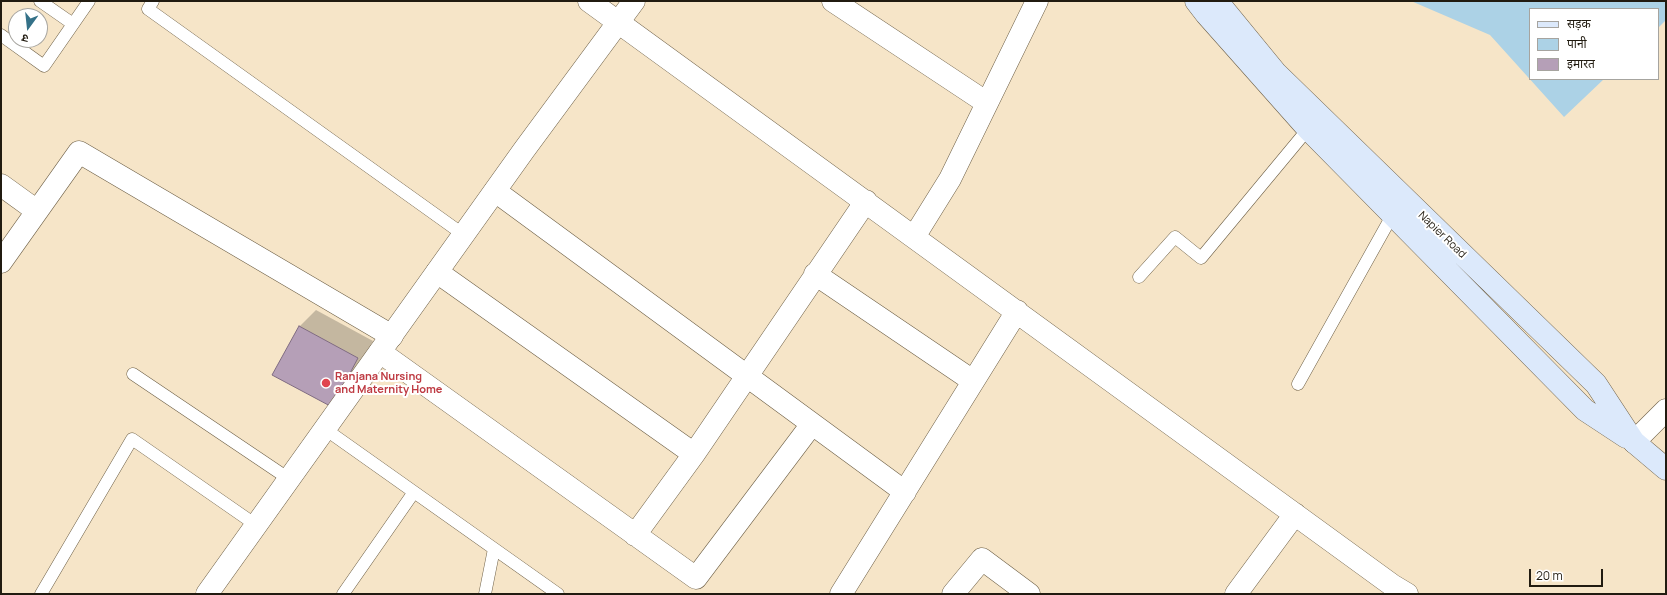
<!DOCTYPE html>
<meta charset="utf-8">
<style>
body{margin:0}
#map{position:relative;width:1667px;height:595px;overflow:hidden;background:#f6e5c8;font-family:Manrope,"Noto Sans Devanagari",sans-serif}
canvas{display:block}
.frame{position:absolute;inset:0;border:2px solid #211b10;pointer-events:none}
.legend{position:absolute;left:1529px;top:8px;width:130px;height:72px;box-sizing:border-box;background:#fff;border:1px solid #a6a49f;margin:0;padding:5px 7px;list-style:none;font-size:12px;color:#211b10}
.legend li{display:flex;align-items:center;gap:8px;height:20px}
.legend b{width:20px;border:1px solid #a6a49f}
.north{position:absolute;left:8px;top:8px;width:40px;height:40px;box-sizing:border-box;background:#fff;border:1px solid #a6a49f;border-radius:50%;rotate:195deg;font-size:11px;font-weight:700;line-height:16px;text-align:center;color:#211b10}
.north::after{content:'';display:block;margin:auto;width:14px;height:18px;background:#347188;clip-path:polygon(50% 0,100% 100%,50% 72%,0 100%)}
.scale{position:absolute;left:1529px;top:569px;width:74px;height:18px;box-sizing:border-box;border:2px solid #211b10;border-top:0;padding-left:5px;font-size:12px;line-height:14px;white-space:nowrap;color:#211b10;-webkit-text-stroke:3px #fff;paint-order:stroke}
</style>
<div id="map">
<canvas width="1667" height="595"></canvas>
<div class="frame"></div>
<ul class="legend">
<li><b style="height:5px;background:#dce9fb"></b>सड़क</li>
<li><b style="height:11px;background:#acd2e6"></b>पानी</li>
<li><b style="height:11px;background:#b59fb7"></b>इमारत</li>
</ul>
<div class="north">उ</div>
<div class="scale">20 m</div>
</div>
<script>
const context = document.querySelector('canvas').getContext('2d');
context.lineJoin = 'round';
function paint(path, color) {
  context.fillStyle = color;
  context.fill(path, 'evenodd');
}
function poly(rows) {
  const path = new Path2D();
  for (const r of rows) {
    path.moveTo(r[0], r[1]);
    for (let i = 2; i < r.length; i += 2) path.lineTo(r[i], r[i + 1]);
  }
  return path;
}
function trace(path, color, width, dash) {
  context.strokeStyle = color;
  context.lineWidth = width;
  context.lineCap = dash ? 'butt' : 'round';
  context.setLineDash(dash || []);
  context.stroke(path);
}
function label(font, color, halo, rows, align = 'center') {
  context.font = font + ' Manrope,sans-serif';
  context.lineWidth = 4;
  context.setLineDash([]);
  context.textBaseline = 'middle';
  context.strokeStyle = halo;
  context.fillStyle = color;
  for (const [text, x, y, turn = 0] of rows) {
    context.save();
    context.translate(x, y);
    context.rotate((+turn || 0) * Math.PI / 180);
    context.textAlign = isNaN(turn) ? turn : align;
    if (halo) context.strokeText(text, 0, 0);
    context.fillText(text, 0, 0);
    context.restore();
  }
}
const water = poly([
 [1411,1,1666,1,1666,20,1658,28,1658,9,1530,9,1530,79,1604,79,1564,117,1490,35]
]);
const shadow = poly([
 [316,310,373,341,348,389,299,327]
]);
const building = poly([
 [299,326,358,358,332,407,272,375,299,326]
]);
const service = poly([
 [40,1,73,24],
 [153,1,148,9,464,235],
 [1,35,44,66,89,1],
 [1139,277,1175,237,1201,258,1308,129],
 [133,374,289,479],
 [1298,384,1393,214],
 [325,429,558,594],
 [41,594,132,439,256,525],
 [343,594,414,492],
 [485,594,494,549]
]);
const minor = poly([
 [589,1,1392,585,1407,594],
 [833,1,987,103],
 [1,185,37,211],
 [495,191,905,492],
 [914,237,950,179,1037,1],
 [1,262,79,152,392,336],
 [437,272,694,454,635,535],
 [815,274,973,381],
 [380,352,696,578,812,424],
 [694,454,866,201],
 [841,594,1017,311],
 [953,594,982,559,1029,594],
 [1236,594,1295,514]
]);
const tertiary = poly([
 [1634,442,1666,410],
 [207,594,524,150,634,1]
]);
const secondary = poly([
 [1196,1,1206,14,1308,129,1585,410,1626,437],
 [1217,1,1276,73,1596,384,1634,442,1666,469]
]);
const markers = [
 [326,383,5,"#e0444e"]
];
const streetNames = [
 ["Napier Road",1442,235,44]
];
const healthNames = [
 ["Ranjana Nursing",335,377],
 ["and Maternity Home",335,390]
];
paint(water, '#acd2e6');
paint(shadow, '#0003');
paint(building, '#b59fb7');
trace(building, '#7f6b81', 1);
trace(service, '#6c5e45', 13);
trace(minor, '#6c5e45', 23);
trace(tertiary, '#6c5e45', 23);
trace(secondary, '#6c5e45', 23);
trace(service, '#fff', 12);
trace(minor, '#fff', 22);
trace(tertiary, '#fff', 22);
trace(secondary, '#dce9fb', 22);
for (const [x, y, r, color] of markers) {
  const dot = new Path2D();
  dot.arc(x, y, r, 0, 2 * Math.PI);
  context.fillStyle = color;
  context.fill(dot);
  trace(dot, '#fff', 1.5);
}
label('11px', '#211b10', '#fff', streetNames);
label('bold 11px', '#be3a42', '#fff', healthNames, 'left');
</script>
